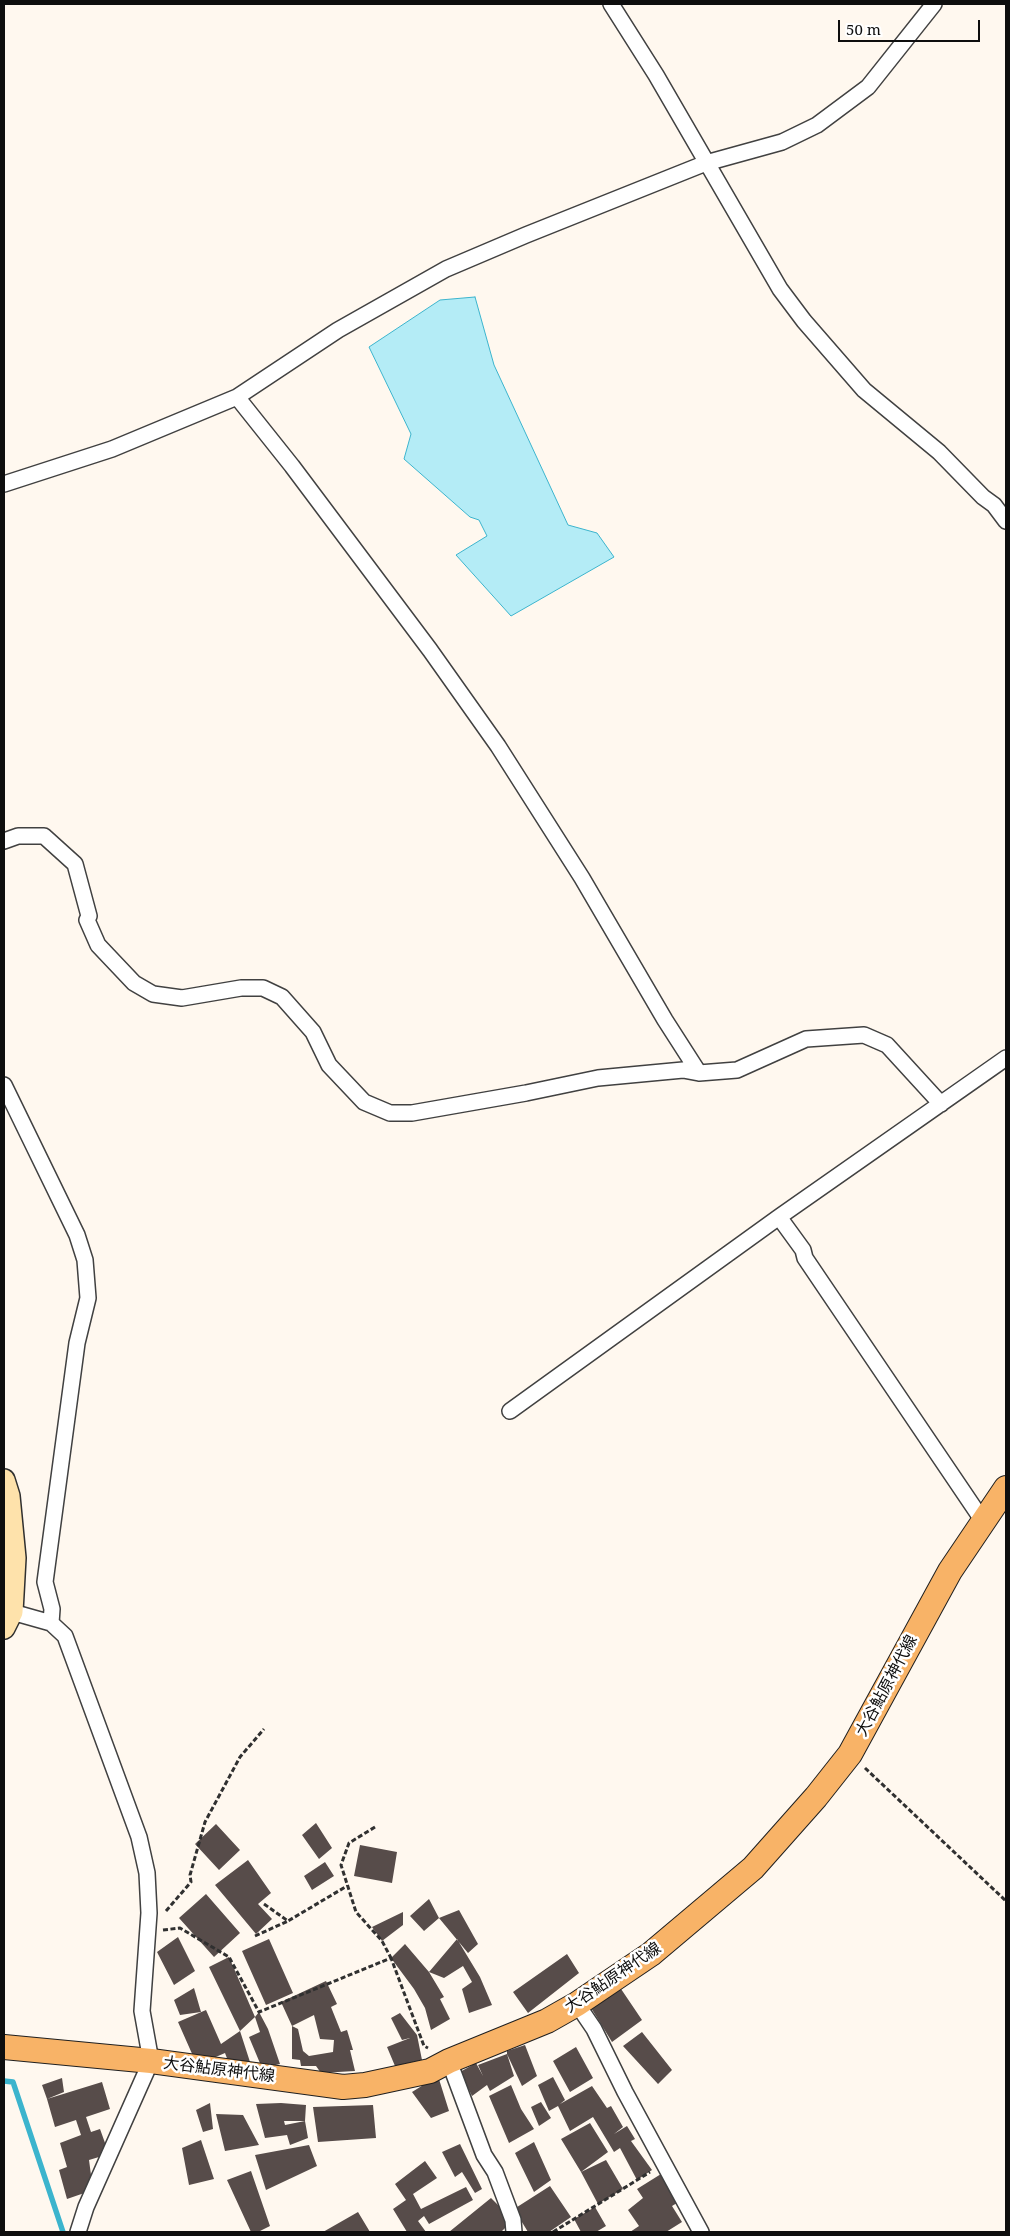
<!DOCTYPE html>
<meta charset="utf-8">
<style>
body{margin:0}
#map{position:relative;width:1010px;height:2236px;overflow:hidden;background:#fff8ef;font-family:"Noto Serif",serif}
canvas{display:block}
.frame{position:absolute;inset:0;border:5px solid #0e0e0e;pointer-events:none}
.scale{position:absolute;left:838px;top:20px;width:142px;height:22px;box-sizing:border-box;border:2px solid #0e0e0e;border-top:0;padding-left:6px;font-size:15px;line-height:18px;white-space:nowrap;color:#0e0e0e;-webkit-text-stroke:4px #fff;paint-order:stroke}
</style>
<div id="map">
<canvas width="1010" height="2236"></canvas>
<div class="frame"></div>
<div class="scale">50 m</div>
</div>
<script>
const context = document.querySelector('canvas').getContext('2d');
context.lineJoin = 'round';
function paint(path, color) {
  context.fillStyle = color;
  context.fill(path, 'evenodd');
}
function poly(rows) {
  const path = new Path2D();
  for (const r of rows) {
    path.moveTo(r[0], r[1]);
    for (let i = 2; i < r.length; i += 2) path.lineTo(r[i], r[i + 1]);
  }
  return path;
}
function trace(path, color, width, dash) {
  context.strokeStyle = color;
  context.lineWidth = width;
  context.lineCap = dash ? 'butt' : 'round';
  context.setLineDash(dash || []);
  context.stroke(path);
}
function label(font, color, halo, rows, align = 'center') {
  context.font = font + ' "Noto Serif","Noto Sans JP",serif';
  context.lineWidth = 5;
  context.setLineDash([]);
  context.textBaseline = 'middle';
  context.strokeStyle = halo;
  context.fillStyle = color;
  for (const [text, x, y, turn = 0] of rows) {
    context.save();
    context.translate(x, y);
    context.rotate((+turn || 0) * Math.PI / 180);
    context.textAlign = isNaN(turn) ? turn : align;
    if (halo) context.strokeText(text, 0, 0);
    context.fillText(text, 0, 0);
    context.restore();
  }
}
const water = poly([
 [475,297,494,365,568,525,597,533,614,557,511,616,456,555,487,536,479,520,470,517,404,459,411,434,369,347,440,300,475,297]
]);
const stream = poly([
 [4,2081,13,2082,63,2232]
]);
const building = poly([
 [316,1823,332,1848,319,1859,302,1835],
 [216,1824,240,1850,219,1870,195,1844],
 [360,1845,397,1852,392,1883,354,1876],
 [248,1860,271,1893,258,1904,272,1919,256,1934,215,1885],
 [325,1862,334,1876,312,1890,304,1876],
 [206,1894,240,1933,214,1957,179,1918],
 [429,1899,439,1918,424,1931,410,1916],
 [459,1910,478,1944,468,1953,439,1918],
 [403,1912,403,1925,382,1941,372,1927],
 [178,1937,195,1971,174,1985,157,1952],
 [269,1939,293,1993,266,2005,242,1951],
 [457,1939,480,1977,492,2005,469,2013,462,1989,472,1982,463,1966,444,1978,429,1972],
 [405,1944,429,1972,444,1997,440,1999,450,2019,431,2030,425,2008,414,1989,391,1958],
 [567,1954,579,1973,528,2013,513,1992],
 [229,1957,255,2017,240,2031,209,1967],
 [326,1981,337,2004,331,2007,341,2032,347,2030,353,2050,350,2050,355,2071,321,2073,316,2066,301,2066,300,2060,292,2059,292,2026,298,2029,303,2051,309,2056,333,2052,334,2040,320,2039,314,2015,292,2026,281,2002],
 [617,1983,642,2020,612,2042,588,2003],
 [194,1988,201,2012,180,2015,174,2000],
 [206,2010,221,2044,240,2031,250,2062,231,2069,225,2053,197,2065,178,2022],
 [259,2012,268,2029,280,2064,262,2068,249,2037,260,2032,255,2017],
 [400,2013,417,2035,422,2060,395,2066,387,2047,410,2038,402,2040,391,2018],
 [642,2032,672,2070,658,2084,623,2046],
 [525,2045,537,2076,522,2086,507,2054,514,2076,490,2091,487,2085,472,2096,460,2072,476,2063,483,2076,478,2065,507,2054,507,2051],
 [576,2047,593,2078,570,2092,553,2061],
 [438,2076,449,2111,431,2118,412,2092],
 [553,2077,565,2100,560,2104,592,2086,607,2108,611,2106,623,2127,614,2134,627,2126,635,2139,631,2141,652,2170,637,2180,620,2148,614,2152,593,2117,570,2131,558,2106,549,2111,538,2085],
 [62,2078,64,2092,47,2099,42,2085],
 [102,2082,110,2109,86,2117,91,2132,100,2129,109,2154,89,2160,93,2190,67,2199,59,2170,67,2167,60,2143,81,2135,76,2120,55,2127,47,2099],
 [511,2085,521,2109,534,2129,509,2143,489,2096],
 [541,2102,551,2118,539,2126,531,2107],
 [210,2103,213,2129,203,2132,196,2110],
 [281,2103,306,2105,305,2121,308,2138,290,2145,287,2135,265,2138,256,2104],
 [284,2121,305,2121,285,2125],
 [373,2105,376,2138,318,2142,313,2107],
 [216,2114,243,2115,259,2145,225,2151],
 [590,2123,608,2152,581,2172,561,2139],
 [201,2140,214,2179,189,2185,182,2148],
 [534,2142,551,2180,534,2192,515,2153],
 [460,2144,482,2189,475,2193,462,2172,455,2177,442,2152],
 [309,2145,317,2166,266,2190,255,2155],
 [606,2160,623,2189,598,2204,581,2172],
 [425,2161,437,2178,413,2194,421,2209,466,2187,473,2200,429,2224,424,2216,418,2221,426,2232,407,2232,393,2209,406,2200,395,2184],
 [251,2171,270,2226,258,2232,251,2232,227,2180],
 [661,2174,677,2203,672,2206,682,2222,666,2232,630,2232,639,2226,628,2210,643,2198,637,2189],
 [550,2186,571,2217,549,2232,528,2232,514,2209],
 [491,2198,513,2220,501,2232,449,2232],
 [595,2207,606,2226,596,2232,581,2232,574,2219],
 [358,2212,370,2232,323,2232]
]);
const path = poly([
 [865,1768,1006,1901],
 [375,1827,349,1843,341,1865,356,1912,382,1941,391,1958],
 [264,1904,288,1921,347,1886],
 [166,1911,191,1882,190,1875,205,1822,240,1757,264,1729],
 [163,1930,180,1928,229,1957,259,2012,391,1958,424,2046,428,2048],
 [255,1936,288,1921],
 [553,2232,650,2172]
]);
const street = poly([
 [611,4,656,75,780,289,804,321,864,390,939,452,983,497,994,505,1006,521],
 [237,397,292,466,430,650,498,746,582,878,665,1020,699,1073],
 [4,484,112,449,237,397,338,330,446,269,526,235,706,163,782,142,817,125,868,87,934,4],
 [4,841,18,836,44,836,75,864,89,916,87,920,98,945,134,983,153,994,182,998,241,988,263,988,282,997,313,1032,329,1065,364,1102,390,1113,412,1113,526,1093,598,1078,683,1070,699,1073,737,1070,806,1039,864,1035,887,1045,941,1104],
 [4,1085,77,1235,85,1260,88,1298,77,1343,45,1582,52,1609,51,1623],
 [779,1217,803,1250,805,1258,983,1521],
 [510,1411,779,1217,1006,1058],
 [12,1612,51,1623,65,1636,139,1837,147,1873,149,1913,142,2011,151,2061,86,2207,78,2232],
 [577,2004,594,2029,625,2092,701,2232],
 [449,2061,484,2155,495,2172,513,2220,514,2232]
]);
const secondary = poly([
 [4,1480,9,1496,15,1558,12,1612,4,1628]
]);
const primary = poly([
 [4,2047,151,2061,343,2087,365,2085,430,2071,449,2061,547,2021,577,2004,651,1954,753,1868,816,1797,850,1754,950,1571,1006,1488]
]);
const streetNames = [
 ["大谷鮎原神代線",887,1686,-62],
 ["大谷鮎原神代線",613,1978,-34],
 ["大谷鮎原神代線",219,2070,7]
];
paint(water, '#b4ecf6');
trace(water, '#3cb4cd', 1);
trace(stream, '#3cb4cd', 5.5);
paint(building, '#574c4a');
trace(street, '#414141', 18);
trace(secondary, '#303030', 24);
trace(primary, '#1f1f1f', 26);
trace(path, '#303030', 3, [5, 2.5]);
trace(street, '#fff', 15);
trace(secondary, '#fee2ab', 21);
trace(primary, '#f8b367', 24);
label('16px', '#0e0e0e', '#fff', streetNames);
</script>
